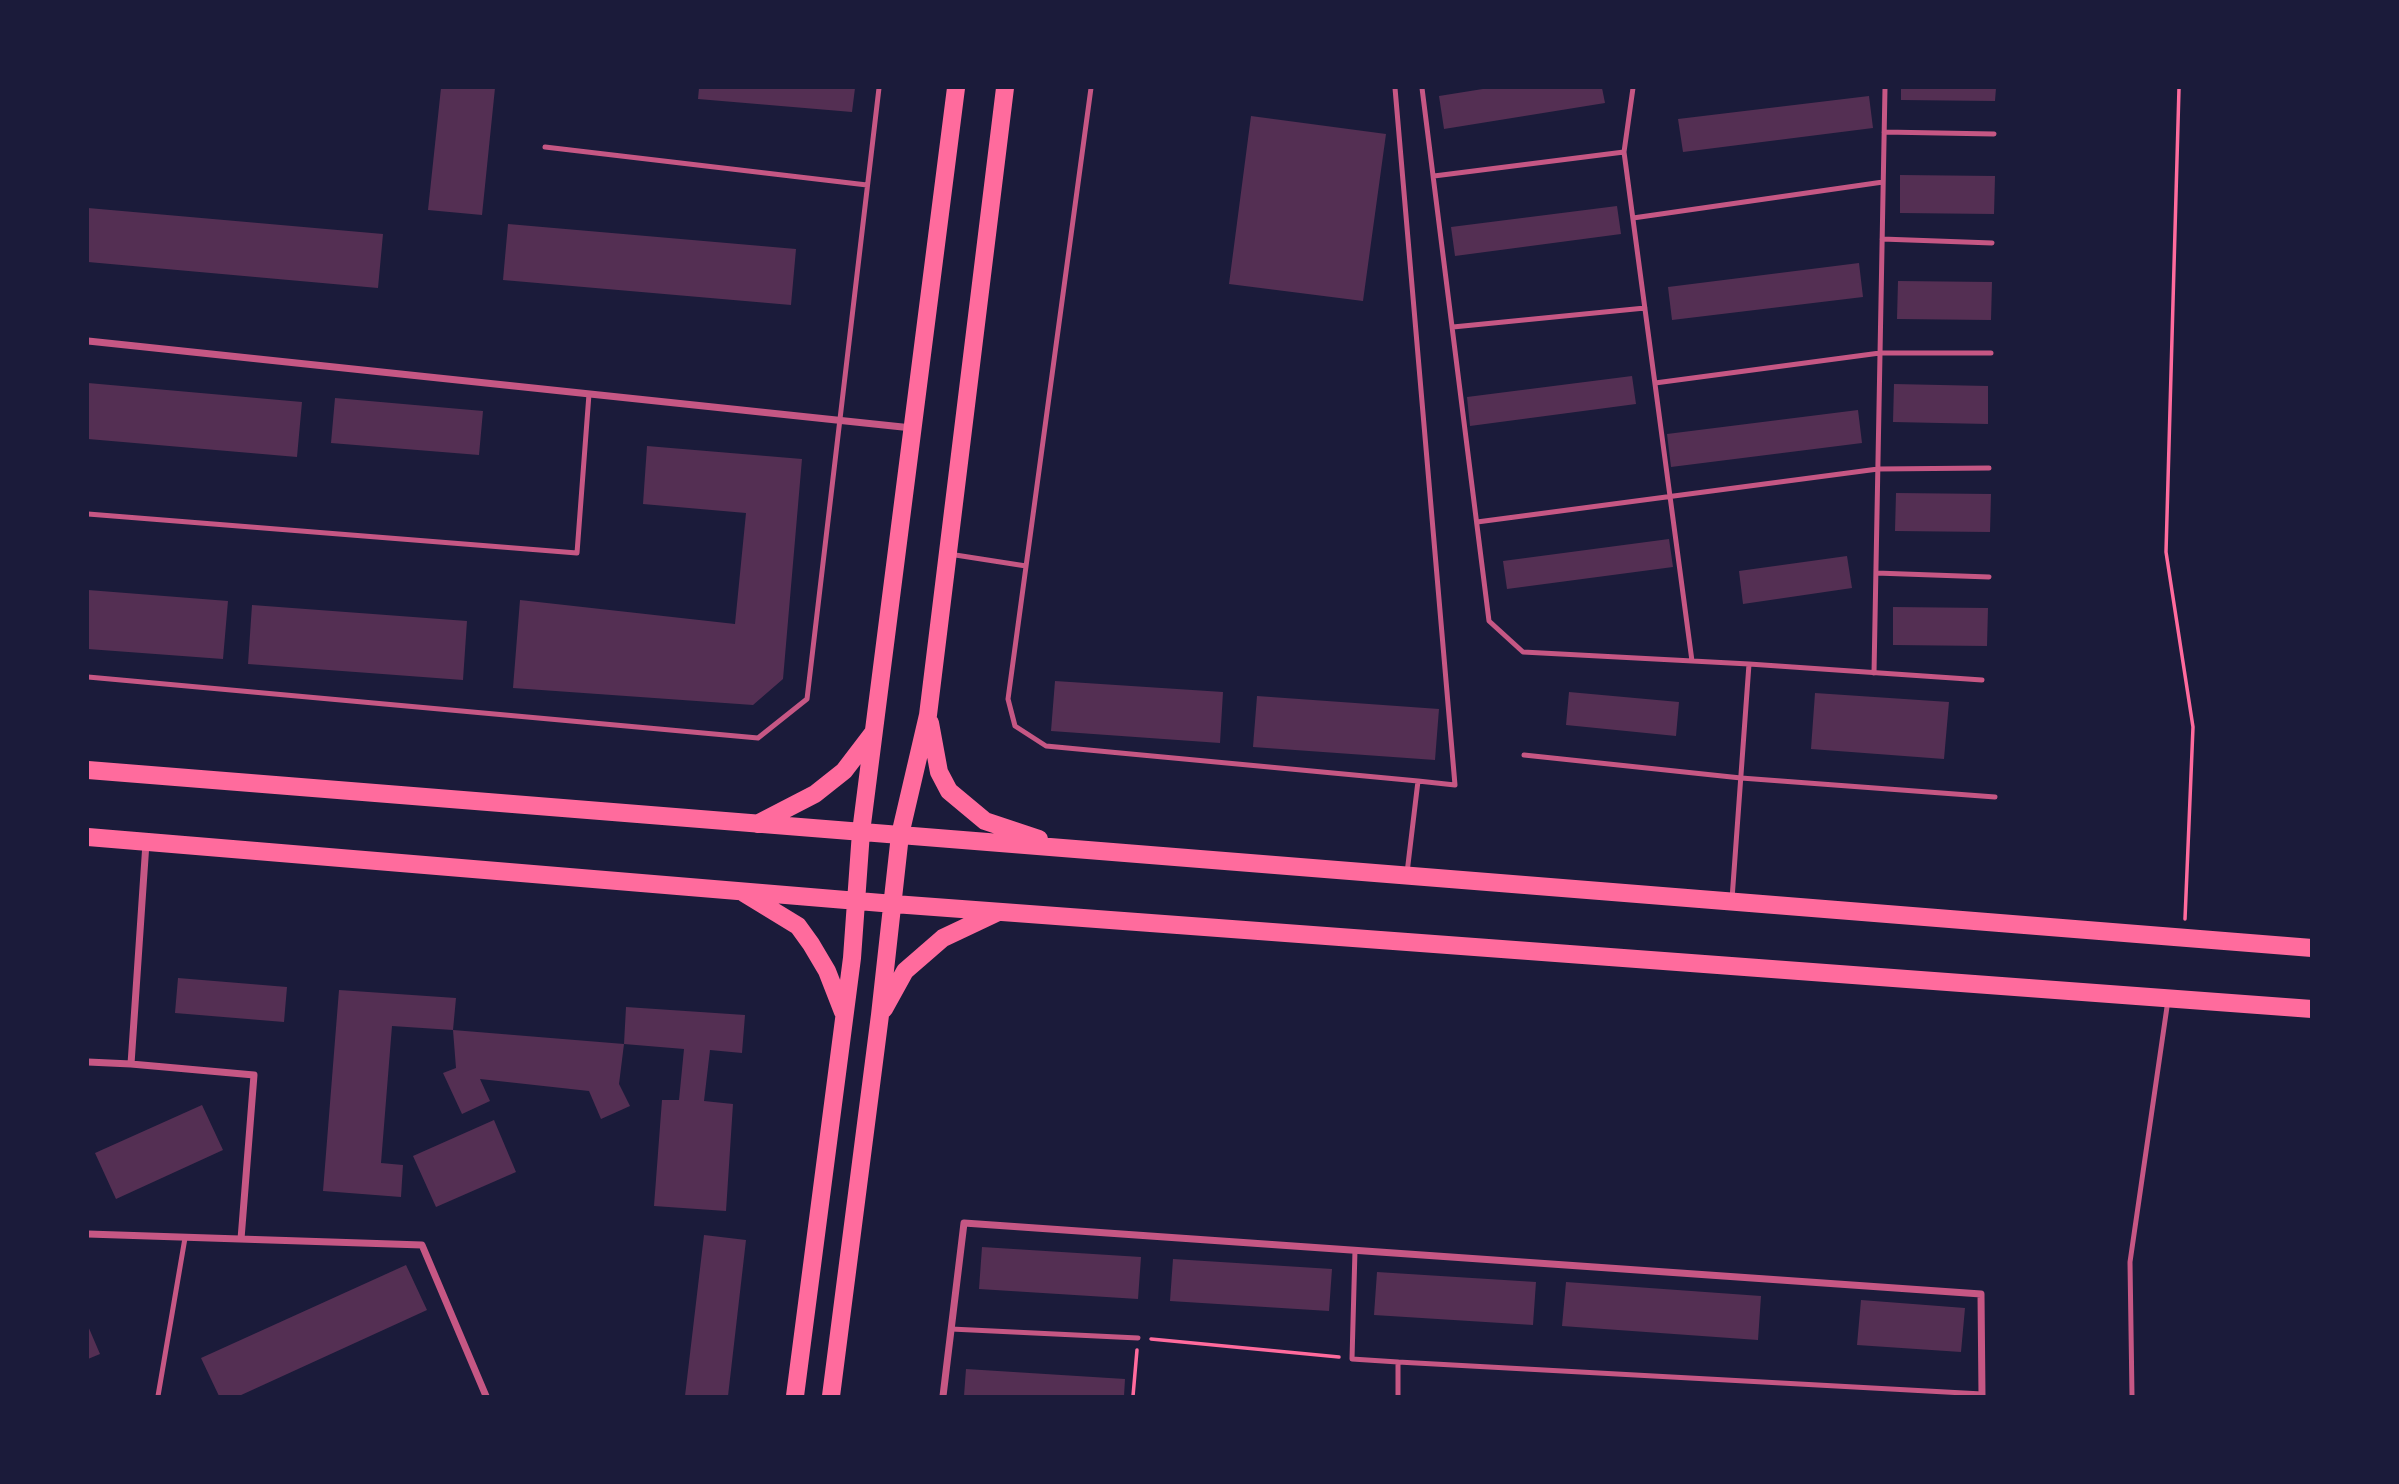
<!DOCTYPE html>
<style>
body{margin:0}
#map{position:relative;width:2399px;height:1484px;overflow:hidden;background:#1b1b3a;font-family:Inter,sans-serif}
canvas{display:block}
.frame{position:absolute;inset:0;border:89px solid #1b1b3a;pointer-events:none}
</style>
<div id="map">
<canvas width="2399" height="1484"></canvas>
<div class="frame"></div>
</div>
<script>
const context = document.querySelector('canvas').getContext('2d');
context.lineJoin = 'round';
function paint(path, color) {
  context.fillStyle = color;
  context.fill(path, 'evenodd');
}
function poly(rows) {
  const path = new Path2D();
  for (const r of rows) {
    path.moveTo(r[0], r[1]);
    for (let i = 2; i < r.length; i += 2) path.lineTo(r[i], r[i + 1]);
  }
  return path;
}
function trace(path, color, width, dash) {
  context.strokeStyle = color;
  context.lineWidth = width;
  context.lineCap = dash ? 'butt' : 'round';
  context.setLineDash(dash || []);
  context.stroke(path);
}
const building = poly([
 [441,88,495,88,482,215,428,210],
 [699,88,855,88,852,112,698,99],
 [1489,88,1602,88,1605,103,1444,129,1439,96],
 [1901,88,1996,88,1995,101,1901,100],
 [1869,96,1873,128,1683,152,1678,119],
 [1251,116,1386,134,1363,301,1229,284],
 [1900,175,1995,176,1994,214,1900,213],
 [1617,206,1621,234,1455,256,1451,227],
 [88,208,383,234,378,288,88,262],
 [508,224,796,249,791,305,503,280],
 [1859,263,1863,297,1672,320,1668,287],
 [1898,281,1992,282,1991,320,1897,319],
 [1632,376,1636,404,1470,426,1467,397],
 [88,383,302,402,297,457,88,439],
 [1894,384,1988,386,1988,424,1893,422],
 [335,398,483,411,479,455,331,443],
 [1858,410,1862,443,1671,467,1667,434],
 [647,446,802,459,783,679,753,705,513,688,520,600,735,624,746,513,643,504],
 [1896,493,1991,494,1990,532,1895,531],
 [1669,539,1673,567,1507,589,1503,561],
 [1847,556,1852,588,1743,604,1739,571],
 [88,590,228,601,223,659,88,649],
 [252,605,467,621,463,680,248,664],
 [1893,607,1988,608,1987,646,1893,645],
 [1055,681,1223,692,1220,743,1051,731],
 [1569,692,1679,702,1676,736,1566,725],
 [1815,693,1949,702,1944,759,1811,749],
 [1257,696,1439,709,1435,760,1253,747],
 [178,978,287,987,284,1022,175,1013],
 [339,990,456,998,453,1030,392,1026,381,1163,403,1165,401,1197,323,1191],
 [626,1007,745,1015,742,1053,710,1050,704,1101,733,1104,726,1211,654,1206,662,1100,679,1100,684,1049,624,1044],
 [453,1030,624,1044,619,1084,630,1106,601,1119,589,1091,480,1079,490,1101,462,1114,443,1073,456,1068],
 [202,1105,223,1150,116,1199,95,1153],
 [494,1120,516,1172,436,1207,413,1156],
 [704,1235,746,1240,728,1396,685,1396],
 [982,1247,1141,1257,1138,1299,979,1289],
 [1173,1259,1332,1269,1329,1311,1170,1301],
 [406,1265,427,1310,239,1396,219,1396,201,1358],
 [1377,1272,1536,1282,1533,1325,1374,1315],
 [1566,1282,1761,1296,1758,1340,1562,1326],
 [1861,1300,1965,1308,1961,1352,1857,1345],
 [88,1326,100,1354,88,1359],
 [966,1369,1125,1379,1124,1396,964,1396]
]);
const path = poly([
 [2179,88,2166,552,2193,727,2185,919],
 [1151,1339,1339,1357],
 [1133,1396,1137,1350]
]);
const service = poly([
 [1091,88,1008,699,1015,726,1046,746,1418,781,1407,873],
 [1395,88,1455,785,1418,781],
 [1422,88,1489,621,1523,652,1749,664],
 [1633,88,1624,152,1692,661],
 [1884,132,1994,134],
 [545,147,867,185],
 [1434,176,1624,152],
 [1633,218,1883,182],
 [1882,239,1992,243],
 [1453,327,1645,308],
 [1655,383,1880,353,1991,353],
 [88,514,577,553,589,394],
 [1477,522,1878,469,1989,468],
 [949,554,1026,566],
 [1876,573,1989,577],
 [1874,673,1885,88],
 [88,677,758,738,807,699,879,88],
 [1524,755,1741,778,1995,797],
 [1732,899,1749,664,1982,680],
 [1355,1250,1352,1359,1398,1362],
 [951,1329,1138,1338],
 [158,1396,185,1238],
 [1398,1396,1398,1362,1982,1394],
 [2132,1396,2130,1262,2168,1000]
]);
const minor = poly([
 [88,341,912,428],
 [146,843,131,1064,254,1075,241,1239],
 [88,1062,131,1064],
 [88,1234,422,1245,486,1396],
 [943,1396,964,1223,1981,1294,1982,1396]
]);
const primary = poly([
 [930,723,939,772,949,791,985,821,1039,839],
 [88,770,2312,948],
 [757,824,815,794,844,771,873,733],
 [88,837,894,904,2312,1009],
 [744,893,798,926,811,944,827,971,843,1012],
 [884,1009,905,971,943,938,998,912],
 [795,1396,852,958,861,832,956,88],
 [831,1396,880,1015,900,835,928,715,1005,88]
]);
paint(building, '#542f53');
trace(path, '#ff6b9d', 3.5);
trace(service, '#c65784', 5);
trace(minor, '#c65784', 7);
trace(primary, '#ff6b9d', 18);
</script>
